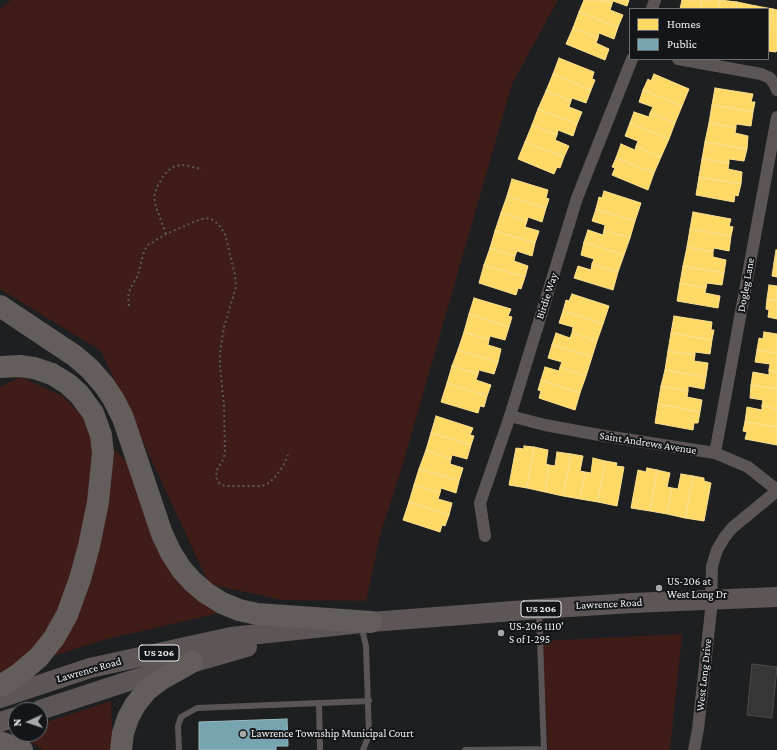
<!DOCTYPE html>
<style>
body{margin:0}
#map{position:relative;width:777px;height:750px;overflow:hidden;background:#1e1f20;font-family:"Crimson Pro",serif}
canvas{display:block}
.legend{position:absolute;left:629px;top:8px;width:140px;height:52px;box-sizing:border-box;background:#131518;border:1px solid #6b6d70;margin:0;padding:5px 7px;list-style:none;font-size:12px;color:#f0f1f3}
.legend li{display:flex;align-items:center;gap:8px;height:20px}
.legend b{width:20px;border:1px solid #6b6d70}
.north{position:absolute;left:8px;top:702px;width:40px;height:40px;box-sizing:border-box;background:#131518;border:1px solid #6b6d70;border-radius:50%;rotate:267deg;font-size:11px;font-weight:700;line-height:16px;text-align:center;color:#f0f1f3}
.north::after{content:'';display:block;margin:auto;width:14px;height:18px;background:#a6a8a9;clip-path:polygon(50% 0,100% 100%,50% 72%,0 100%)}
</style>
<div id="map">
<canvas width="777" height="750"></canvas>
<ul class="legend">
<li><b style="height:11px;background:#ffd966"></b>Homes</li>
<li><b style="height:11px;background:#76a5af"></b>Public</li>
</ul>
<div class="north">N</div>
</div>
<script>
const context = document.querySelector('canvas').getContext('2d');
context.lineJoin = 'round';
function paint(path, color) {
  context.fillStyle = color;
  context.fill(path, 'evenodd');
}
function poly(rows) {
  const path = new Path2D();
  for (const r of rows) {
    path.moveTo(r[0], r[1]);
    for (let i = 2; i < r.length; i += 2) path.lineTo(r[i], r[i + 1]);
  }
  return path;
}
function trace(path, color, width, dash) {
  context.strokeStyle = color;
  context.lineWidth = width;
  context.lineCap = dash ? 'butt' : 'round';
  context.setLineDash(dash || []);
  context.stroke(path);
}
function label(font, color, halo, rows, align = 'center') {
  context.font = font + ' "Crimson Pro",serif';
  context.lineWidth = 4;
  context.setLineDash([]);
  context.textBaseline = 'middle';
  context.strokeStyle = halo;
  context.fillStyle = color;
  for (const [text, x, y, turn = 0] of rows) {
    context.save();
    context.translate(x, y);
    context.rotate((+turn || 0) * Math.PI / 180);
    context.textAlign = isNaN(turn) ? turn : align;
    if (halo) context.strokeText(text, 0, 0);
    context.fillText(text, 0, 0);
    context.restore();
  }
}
const green = poly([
 [11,0,558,0,512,84,402,467,381,532,366,601,282,600,209,584,101,351,0,289,0,9],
 [20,377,63,396,133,468,172,570,224,612,103,640,0,673,0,387],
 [682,634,670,750,548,750,542,641],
 [111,701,113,750,43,750,19,734,40,734,40,724]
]);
const homes = poly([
 [584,0,601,0,612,4,610,10,623,15,618,27,579,12,584,0],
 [601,0,629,0,627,6,613,1,612,4,601,0],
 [682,0,702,0,700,9,680,9,682,0],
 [702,0,720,0,718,9,700,9,702,0],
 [720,0,737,2,736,9,718,9,720,0],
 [737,2,756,6,755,9,736,9,737,2],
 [756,6,773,9,768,40,768,9,755,9,756,6],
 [773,9,777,10,777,49,776,52,768,51,768,40,773,9],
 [579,12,618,27,614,39,599,33,598,38,573,28,579,12],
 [573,28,598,38,596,43,609,49,605,60,566,44,573,28],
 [559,58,594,72,592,79,595,80,591,90,553,74,559,58],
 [553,74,591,90,586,103,572,98,571,101,546,91,553,74],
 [654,74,689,89,682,106,643,90,648,79,651,81,654,74],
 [715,88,753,94,751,102,755,102,753,112,712,105,715,88],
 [643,90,682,106,675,123,650,113,653,107,639,102,643,90],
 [546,91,571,101,569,107,582,112,577,124,538,109,546,91],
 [712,105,753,112,751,126,736,124,736,128,709,123,712,105],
 [538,109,577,124,573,136,558,130,557,135,532,125,538,109],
 [634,112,649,117,650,113,675,123,669,139,630,123,634,112],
 [630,123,669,139,661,157,636,146,638,141,625,136,630,123],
 [709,123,736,128,735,133,748,136,747,149,705,142,709,123],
 [532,125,557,135,555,140,569,146,564,157,525,142,532,125],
 [525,142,564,157,560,168,557,167,554,174,518,159,525,142],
 [705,142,747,149,744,161,729,159,729,163,702,159,705,142],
 [621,144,635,150,636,146,661,157,654,173,616,158,621,144],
 [616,158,654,173,648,190,612,175,615,168,612,167,616,158],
 [702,159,729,163,728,169,742,172,741,184,699,177,702,159],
 [699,177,741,184,738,196,735,195,734,202,696,195,699,177],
 [512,179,548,190,546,198,549,199,546,208,507,196,512,179],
 [604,191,641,203,635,221,596,209,599,197,602,198,604,191],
 [507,196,546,208,542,222,528,217,527,221,501,213,507,196],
 [596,209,635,221,630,238,604,230,605,225,592,221,596,209],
 [693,212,731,219,729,226,733,227,731,236,690,229,693,212],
 [501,213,527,221,525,227,539,231,535,243,495,231,501,213],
 [690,229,731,236,729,251,714,248,713,252,687,247,690,229],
 [588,230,603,235,604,230,630,238,624,255,584,242,588,230],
 [495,231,535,243,532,256,517,251,515,256,490,248,495,231],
 [584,242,624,255,618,272,592,264,594,259,581,255,584,242],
 [687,247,713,252,713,257,726,260,724,273,683,266,687,247],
 [490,248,515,256,514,261,528,266,525,277,484,265,490,248],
 [776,250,777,250,777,263,774,263,776,250],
 [774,263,777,263,777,277,772,276,774,263],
 [592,264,618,272,613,290,574,278,578,266,591,270,592,264],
 [484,265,525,277,521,289,518,288,516,295,479,283,484,265],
 [683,266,724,273,722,285,707,283,706,288,680,283,683,266],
 [680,283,706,288,705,293,720,296,718,308,677,301,680,283],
 [769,285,777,286,777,301,767,299,769,285],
 [572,294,609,306,603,324,563,311,566,300,569,301,572,294],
 [474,298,511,309,508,316,512,317,509,327,469,314,474,298],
 [767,299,777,301,777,319,768,317,769,310,766,309,767,299],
 [563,311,603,324,597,341,572,333,573,327,559,323,563,311],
 [469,314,509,327,505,340,490,336,489,340,464,332,469,314],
 [674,316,712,322,711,330,714,330,712,340,671,333,674,316],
 [464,332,489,340,488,345,501,349,498,362,458,350,464,332],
 [764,332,777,334,777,353,757,350,759,338,763,339,764,332],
 [556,333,570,338,572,333,597,341,592,357,552,345,556,333],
 [671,333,712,340,710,354,695,352,695,355,668,351,671,333],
 [552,345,592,357,586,376,560,367,562,362,548,358,552,345],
 [458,350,498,362,494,374,479,370,478,374,452,366,458,350],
 [757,350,777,353,777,372,769,370,770,364,755,362,757,350],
 [668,351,695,355,694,361,708,363,706,377,665,370,668,351],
 [452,366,478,374,476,380,491,385,487,396,447,383,452,366],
 [545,367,559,371,560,367,586,376,580,393,541,380,545,367],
 [665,370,706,377,704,389,688,386,688,391,661,386,665,370],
 [769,370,777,372,777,389,751,385,753,372,769,375,769,370],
 [541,380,580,393,575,410,539,398,541,391,538,390,541,380],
 [447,383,487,396,484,407,480,406,478,413,441,402,447,383],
 [751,385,777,389,777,409,762,406,763,400,750,398,751,385],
 [661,386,688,391,687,397,702,400,700,412,658,404,661,386],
 [658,404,700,412,698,423,694,423,693,430,655,423,658,404],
 [762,406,777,409,777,427,745,422,747,407,762,410,762,406],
 [436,416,473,428,470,435,474,436,471,445,431,433,436,416],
 [745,422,777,427,777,445,745,439,747,432,743,431,745,422],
 [431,433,471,445,467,459,452,455,451,459,426,450,431,433],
 [524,446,534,447,527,488,509,485,516,448,524,449,524,446],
 [534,447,548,450,546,464,549,465,545,492,527,488,534,447],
 [426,450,451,459,450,464,463,468,459,481,419,469,426,450],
 [557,452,571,454,563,496,545,492,549,465,555,466,557,452],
 [571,454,583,456,580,471,585,472,580,499,563,496,571,454],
 [593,458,605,461,598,502,580,499,585,472,591,473,593,458],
 [605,461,617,463,616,466,624,467,617,506,598,502,605,461],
 [647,468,657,470,650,511,631,508,638,470,646,472,647,468],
 [419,469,459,481,456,493,441,488,440,493,414,485,419,469],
 [657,470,670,473,667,487,672,488,667,514,650,511,657,470],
 [681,474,693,476,685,518,667,514,672,488,678,489,681,474],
 [693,476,704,478,704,481,711,483,704,521,685,518,693,476],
 [414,485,440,493,438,499,452,503,449,515,409,502,414,485],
 [409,502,449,515,445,526,442,525,440,532,403,520,409,502]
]);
const public = poly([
 [287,719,288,746,276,746,276,750,199,750,199,722,287,719]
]);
const building = poly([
 [752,664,777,667,772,718,747,715,752,664]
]);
const path = poly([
 [166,234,156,207,154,197,157,187,164,175,169,170,175,166,183,165,202,169],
 [129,306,128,297,130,289,138,275,144,251,148,245,166,234,196,221,206,218,213,220,219,225,225,234,235,275,236,287,224,327,220,353,220,367,224,406,225,451,224,458,217,470,216,477,219,483,225,486,262,486,269,483,275,477,283,466,288,455]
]);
const service = poly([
 [539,612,544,750],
 [361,625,366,646,369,735,363,750],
 [319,703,320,750],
 [179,750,178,726,181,717,197,708,369,701],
 [465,750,544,749]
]);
const minor = poly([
 [652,9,655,0],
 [678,59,761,74,770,78,775,85,777,90],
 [510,416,545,425,599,435,715,453,748,467,777,490],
 [715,453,777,117],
 [485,536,480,503,510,416,577,198,632,59],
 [694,750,698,729,711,610,712,566,717,550,724,538,732,528,777,491]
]);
const primary = poly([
 [0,698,90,668,231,637,371,622,539,609,632,603,777,597],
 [40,710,129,681,247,647],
 [0,722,16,717]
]);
const motorway = poly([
 [0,306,75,356,90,369,104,385,114,400,123,418,162,534,171,553,182,570,193,582,206,593,222,603,239,610,257,614,371,622],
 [0,367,20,366,34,368,52,374,68,384,79,394,93,413,101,435,103,453,98,502,89,546,80,579,67,615,54,638,39,657,19,674,0,686],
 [0,742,22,750],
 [121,750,123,733,128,718,135,705,147,690,160,680,192,662]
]);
const markers = [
 [659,588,4,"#a6a8a9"],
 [501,633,4,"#a6a8a9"],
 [243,734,4,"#a6a8a9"]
];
const shields = [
 [541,609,40],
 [159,653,40]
];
const shieldNames = [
 ["US 206",541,609],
 ["US 206",159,653]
];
const streetNames = [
 ["Dogleg Lane",746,285,-80],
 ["Birdie Way",547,296,-72],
 ["Saint Andrews Avenue",648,443,9],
 ["Lawrence Road",609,604,-3],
 ["Lawrence Road",89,670,-16],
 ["West Long Drive",704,675,-84]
];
const poiNames = [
 ["US-206 at",667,582],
 ["West Long Dr",667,595],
 ["US-206 1110'",509,627],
 ["S of I-295",509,640],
 ["Lawrence Township Municipal Court",251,734]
];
paint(green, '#3f1c18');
paint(homes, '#ffd966');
trace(homes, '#fae090', 1);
paint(public, '#76a5af');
trace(public, '#9bbcc3', 1);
paint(building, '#363637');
trace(building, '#4b4b4c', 1);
trace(path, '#5c5959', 2, [2, 3]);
trace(service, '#5c5555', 6);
trace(minor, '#5c5555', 12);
trace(primary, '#5e5656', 20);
trace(motorway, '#635d5c', 22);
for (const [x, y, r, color] of markers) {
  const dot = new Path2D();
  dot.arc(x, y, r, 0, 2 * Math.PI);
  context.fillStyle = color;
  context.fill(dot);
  trace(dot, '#131518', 1.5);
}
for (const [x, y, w] of shields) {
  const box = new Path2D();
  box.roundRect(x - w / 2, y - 8, w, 16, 3);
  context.fillStyle = '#131518';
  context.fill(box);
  trace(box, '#f0f1f3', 1);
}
label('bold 10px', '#f0f1f3', null, shieldNames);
label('11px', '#f0f1f3', '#131518', streetNames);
label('11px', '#f0f1f3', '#131518', poiNames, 'left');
</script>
